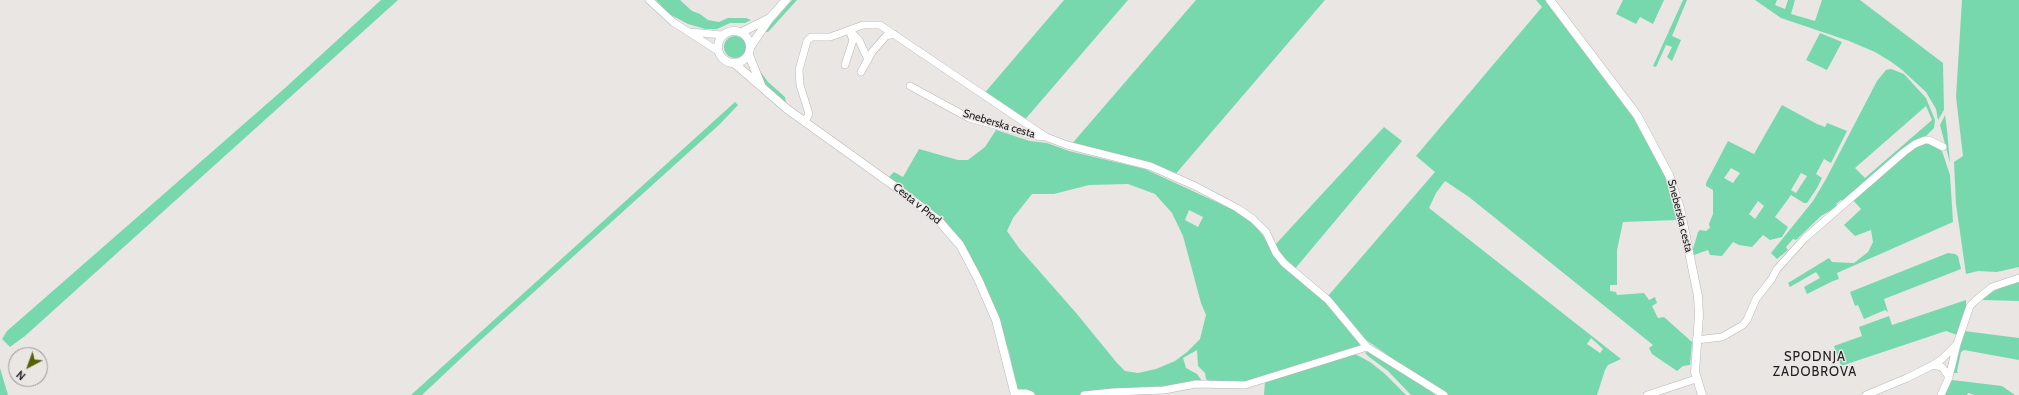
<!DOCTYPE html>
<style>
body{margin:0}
#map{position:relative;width:2019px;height:395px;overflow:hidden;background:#e9e6e4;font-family:Cabin,sans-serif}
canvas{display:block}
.north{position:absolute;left:8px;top:347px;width:40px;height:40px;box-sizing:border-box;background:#e9e6e4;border:1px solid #999796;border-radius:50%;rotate:221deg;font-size:11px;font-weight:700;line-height:16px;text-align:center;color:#222020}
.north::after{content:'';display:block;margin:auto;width:14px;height:18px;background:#556204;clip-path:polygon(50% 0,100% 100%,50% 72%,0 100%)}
</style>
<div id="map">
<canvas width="2019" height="395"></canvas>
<div class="north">N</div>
</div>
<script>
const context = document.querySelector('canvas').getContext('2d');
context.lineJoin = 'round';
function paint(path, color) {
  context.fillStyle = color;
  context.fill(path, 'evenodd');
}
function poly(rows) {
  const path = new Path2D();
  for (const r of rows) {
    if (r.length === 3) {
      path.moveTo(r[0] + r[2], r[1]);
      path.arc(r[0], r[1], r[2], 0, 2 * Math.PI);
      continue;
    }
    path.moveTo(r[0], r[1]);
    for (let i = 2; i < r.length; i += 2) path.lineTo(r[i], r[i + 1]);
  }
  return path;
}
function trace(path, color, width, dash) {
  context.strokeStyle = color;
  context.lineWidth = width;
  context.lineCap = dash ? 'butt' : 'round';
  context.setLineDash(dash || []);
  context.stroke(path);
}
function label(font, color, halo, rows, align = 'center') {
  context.font = font + ' Cabin,sans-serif';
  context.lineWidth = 3;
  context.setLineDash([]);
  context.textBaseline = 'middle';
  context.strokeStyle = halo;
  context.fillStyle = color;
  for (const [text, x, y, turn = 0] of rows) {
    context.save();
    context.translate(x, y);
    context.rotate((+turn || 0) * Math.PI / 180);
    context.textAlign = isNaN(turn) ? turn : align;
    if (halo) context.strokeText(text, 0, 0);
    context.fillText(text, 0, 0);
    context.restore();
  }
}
const green = poly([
 [381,0,398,0,25,336,10,347,2,339,7,331,285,88],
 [656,0,680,0,692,11,700,14,708,20,719,22,728,18,746,18,751,20,745,23,730,23,717,29,705,29,688,24,669,14],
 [792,0,797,0,768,32,764,32],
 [1064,0,1128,0,1022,123,982,96],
 [1196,0,1325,0,1173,177,1153,168,1070,146],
 [1536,0,1545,0,1633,117,1666,178,1677,220,1623,222,1617,250,1617,285,1610,285,1610,291,1616,292,1617,295,1644,293,1649,300,1655,297,1657,303,1652,306,1658,318,1664,317,1692,342,1690,365,1683,366,1677,371,1652,354,1649,348,1653,345,1469,197,1445,181,1436,193,1429,208,1621,359,1608,365,1605,370,1597,395,1445,395,1366,340,1328,296,1435,172,1416,156,1542,7],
 [1591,338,1603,349,1600,353,1587,344],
 [1623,0,1664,0,1653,24,1640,17,1636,24,1616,14],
 [1683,0,1687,0,1672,36,1681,40,1672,61,1667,57,1672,47,1666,45,1656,67,1653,66],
 [1755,0,1777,0,1775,5,1785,9,1788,0,1795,0,1791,14,1815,21,1822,0,1860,0,1943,63,1944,110,1938,120,1936,109,1926,92,1901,69,1890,61,1875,52,1849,41,1781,18],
 [1962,0,2019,0,2019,267,1997,272,1978,271,1966,274,1956,204,1954,162,1963,156,1956,97],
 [1820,33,1842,42,1827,70,1806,60],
 [735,47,11],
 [1891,69,1904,74,1926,98,1935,120,1934,128,1924,138,1843,201,1841,200,1836,204,1838,206,1821,216,1796,240,1793,239,1786,247,1788,250,1777,259,1771,253,1813,201,1826,179,1877,81,1886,70],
 [1926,106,1932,120,1865,178,1855,168],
 [760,71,768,82,785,97,786,103,765,84,757,72],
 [735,102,738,105,720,124,473,347,422,395,411,395],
 [1782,105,1817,124,1825,127,1827,123,1847,131,1831,163,1824,159,1816,174,1822,178,1817,188,1807,203,1804,203,1791,195,1775,217,1788,227,1782,237,1770,240,1763,235,1752,247,1739,245,1733,242,1722,256,1710,255,1708,250,1694,255,1693,249,1698,232,1700,230,1706,231,1710,228,1709,224,1713,214,1713,190,1706,186,1706,183,1728,141,1754,154],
 [1731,168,1740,173,1733,183,1724,178],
 [1801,173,1807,176,1796,193,1791,190],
 [1758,201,1764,206,1755,219,1749,214],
 [1945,115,1947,130,1950,163,1940,125],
 [1384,127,1402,141,1294,270,1274,246],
 [996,130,1030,141,1047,143,1069,151,1145,169,1236,211,1252,221,1267,241,1318,293,1361,343,1358,347,1245,383,1210,382,1206,379,1205,373,1198,366,1197,350,1183,358,1186,368,1197,374,1202,381,1182,386,1085,395,1030,395,1017,389,1009,352,996,313,965,247,888,178,894,172,903,177,919,149,958,160,968,160,985,147],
 [1128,184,1155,194,1172,213,1183,236,1201,303,1206,315,1200,339,1187,352,1175,361,1156,369,1138,373,1125,371,1117,363,1077,314,1019,248,1007,231,1013,218,1032,194,1054,194,1089,185],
 [1189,210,1203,217,1198,227,1185,220],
 [1931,142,1941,148,1950,175,1953,222,1837,273,1839,279,1833,281,1807,294,1804,287,1820,278,1816,272,1790,287,1788,283,1829,258,1832,262,1854,263,1868,252,1873,242,1871,230,1855,236,1844,225,1861,209,1852,199,1916,145],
 [1948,253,1955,254,1958,256,1961,269,1884,299,1888,312,1885,310,1864,319,1858,305,1855,306,1850,292],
 [2019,281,2019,301,1983,300,1982,298,2006,284],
 [1966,300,1966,310,1957,335,1946,331,1841,366,1834,346,1862,336,1859,327,1889,316,1892,325],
 [1964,331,2019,338,2019,360,1964,350,1961,352,1957,371,1958,373,1954,373],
 [1367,352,1376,355,1436,395,1411,395,1388,371,1368,356,1365,353],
 [1355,354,1370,362,1384,373,1406,395,1264,395,1265,382],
 [0,368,8,395,0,395],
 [1952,380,2002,386,2015,395,1975,395,1968,393,1967,395,1944,395]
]);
const minor = poly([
 [649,0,673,22,718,51],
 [690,32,722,35],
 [852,33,859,40,868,60],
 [845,65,853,40,849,30],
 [861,72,872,52,886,36,894,34],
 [910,86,969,118,1035,136,1046,137],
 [805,121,809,114,800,85,799,70,807,41,811,37,830,37,863,25,880,25,1046,137,1067,145,1150,166,1195,186,1237,208,1253,219,1266,232,1276,253,1284,263,1328,300,1367,347,1444,395],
 [1696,340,1722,337,1743,325,1747,320,1756,299,1771,280,1777,269,1805,238,1904,152,1915,144,1925,140,1929,140,1943,147],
 [1933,365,1942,367,1949,377],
 [1015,393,1026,393,1031,395],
 [1084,395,1113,392,1164,390,1196,384,1245,385,1367,347],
 [1647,395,1696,379],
 [1866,395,1907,378,1933,365,1942,359,1957,344,1970,306,1975,301,1992,287,2019,278],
 [1941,395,1949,377,1957,344]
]);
const tertiary = poly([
 [1550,0,1637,115,1669,175,1680,208,1698,296,1699,315,1695,372,1702,395],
 [734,47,16],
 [742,32,770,18],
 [751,46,770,18,786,0],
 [749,55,761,85],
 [734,63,787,109,897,188,939,221,960,245,978,279,996,320,1015,395]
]);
const streetNames = [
 ["Sneberska cesta",999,124,17],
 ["Cesta v Prod",917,204,39],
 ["Sneberska cesta",1680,216,76]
];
const quarterNames = [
 ["SPODNJA",1815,357],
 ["ZADOBROVA",1815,372]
];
paint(green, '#77d8ae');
trace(minor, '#bab7b5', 8);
trace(tertiary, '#bab7b5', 9);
trace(minor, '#fff', 7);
trace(tertiary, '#fff', 8);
label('11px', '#222020', '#e9e6e4', streetNames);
context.letterSpacing = '1px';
label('13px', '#222020', '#e9e6e4', quarterNames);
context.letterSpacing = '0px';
</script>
